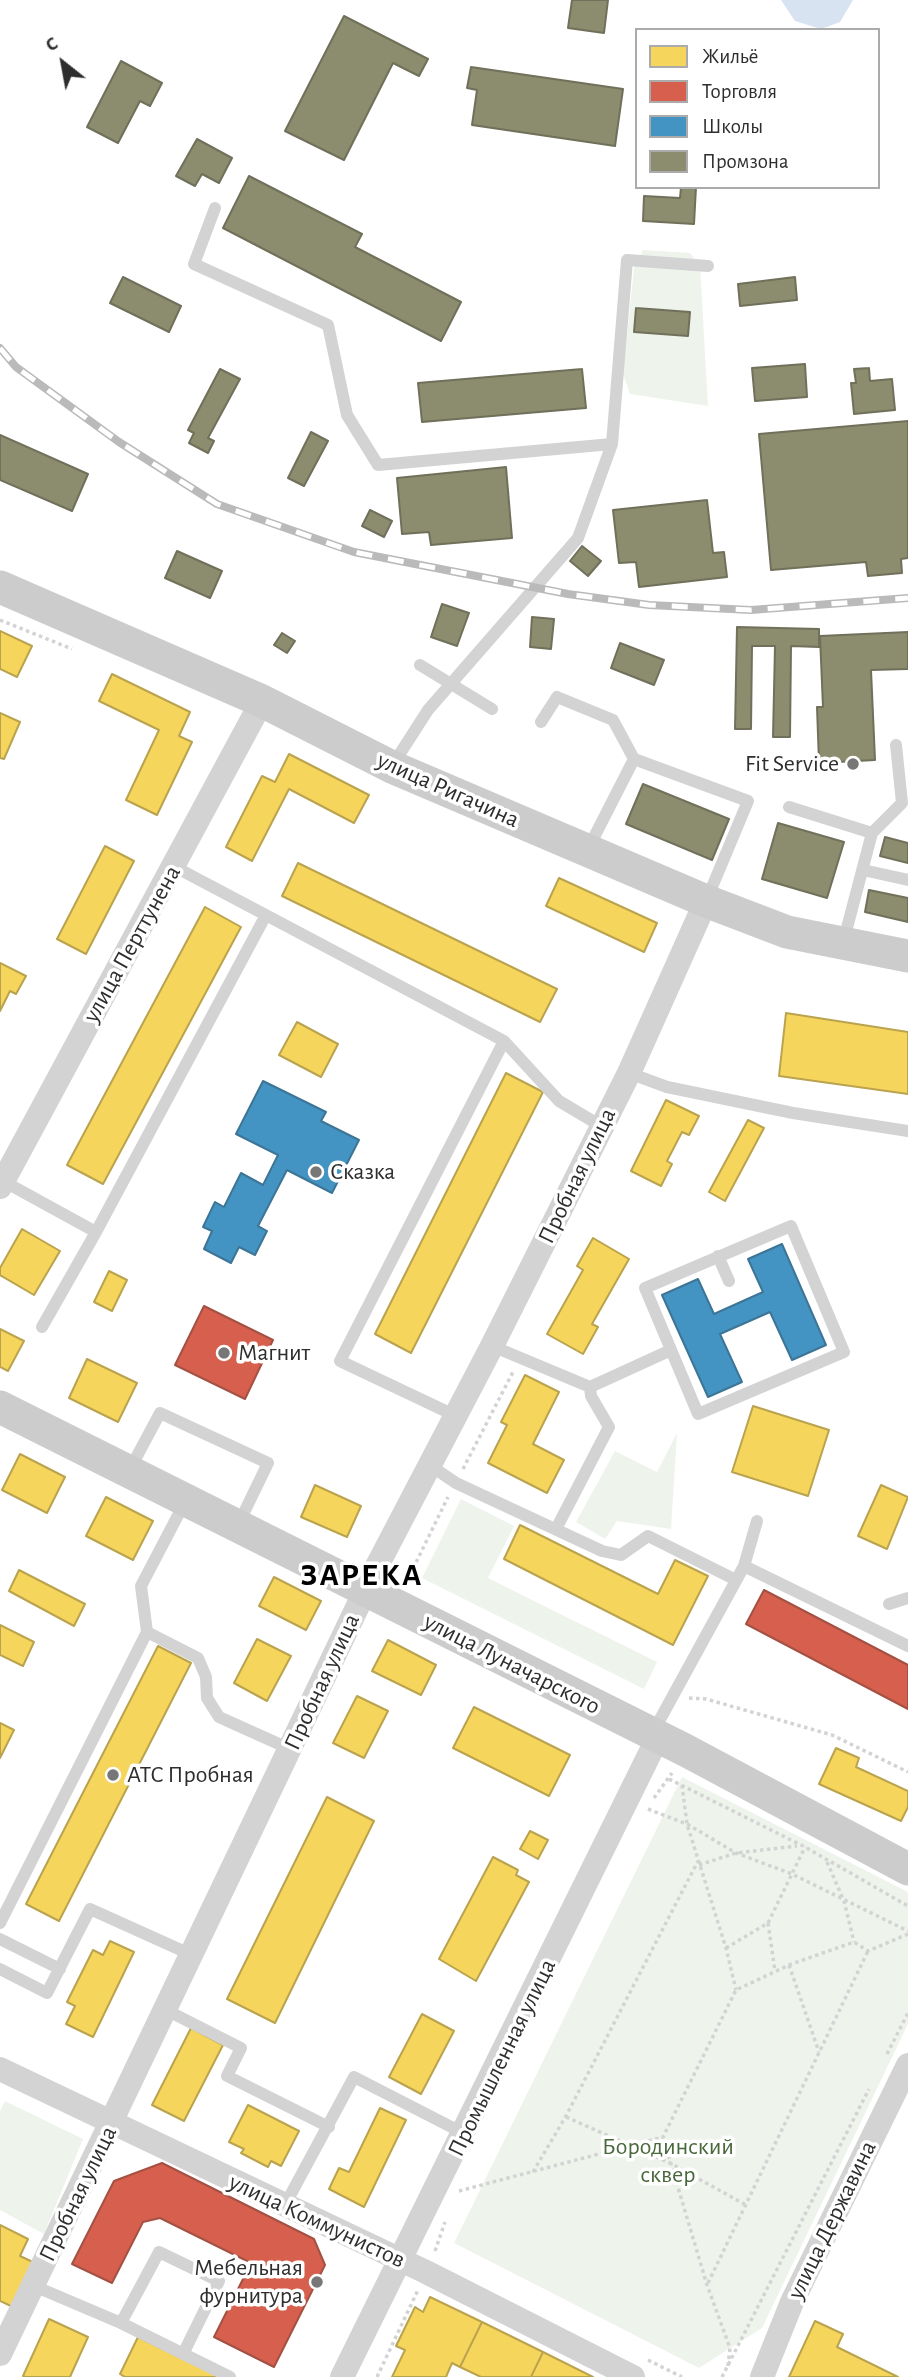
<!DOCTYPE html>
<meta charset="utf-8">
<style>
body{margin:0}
#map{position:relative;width:908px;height:2377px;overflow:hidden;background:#fff;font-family:"Alegreya Sans",sans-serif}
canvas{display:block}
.legend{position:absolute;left:635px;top:28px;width:245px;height:161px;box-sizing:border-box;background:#fff;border:2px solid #ababab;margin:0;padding:9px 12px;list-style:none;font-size:21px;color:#2e2e2e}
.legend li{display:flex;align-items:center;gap:14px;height:35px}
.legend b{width:35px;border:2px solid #ababab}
.north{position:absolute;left:28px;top:28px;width:70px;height:70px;-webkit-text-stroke:5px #fff;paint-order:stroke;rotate:329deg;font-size:19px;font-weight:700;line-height:28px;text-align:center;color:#2e2e2e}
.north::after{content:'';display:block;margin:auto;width:24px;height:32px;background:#2e2e2e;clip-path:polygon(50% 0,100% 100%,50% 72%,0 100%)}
</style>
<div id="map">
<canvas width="908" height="2377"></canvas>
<ul class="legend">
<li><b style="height:19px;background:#f6d55c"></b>Жильё</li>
<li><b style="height:19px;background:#d6604d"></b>Торговля</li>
<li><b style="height:19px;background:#4393c3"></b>Школы</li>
<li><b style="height:19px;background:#8c8c6e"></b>Промзона</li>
</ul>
<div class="north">С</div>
</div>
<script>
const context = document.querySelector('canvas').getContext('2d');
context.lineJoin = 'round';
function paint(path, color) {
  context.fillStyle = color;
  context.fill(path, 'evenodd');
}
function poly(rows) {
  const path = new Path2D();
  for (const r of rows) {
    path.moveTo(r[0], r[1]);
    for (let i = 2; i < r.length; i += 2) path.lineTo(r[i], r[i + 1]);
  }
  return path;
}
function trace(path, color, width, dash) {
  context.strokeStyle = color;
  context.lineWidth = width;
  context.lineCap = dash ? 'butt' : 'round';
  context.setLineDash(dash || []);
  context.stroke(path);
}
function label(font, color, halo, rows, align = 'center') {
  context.font = font + ' "Alegreya Sans",sans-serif';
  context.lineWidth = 7;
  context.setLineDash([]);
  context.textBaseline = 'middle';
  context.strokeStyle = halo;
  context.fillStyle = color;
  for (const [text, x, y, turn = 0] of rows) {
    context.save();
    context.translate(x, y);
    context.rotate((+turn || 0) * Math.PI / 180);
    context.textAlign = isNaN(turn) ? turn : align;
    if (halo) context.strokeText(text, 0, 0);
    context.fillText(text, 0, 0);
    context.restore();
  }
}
const green = poly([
 [643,250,690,253,700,265,708,406,630,394,623,374,634,268],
 [677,1433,671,1529,617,1521,605,1539,576,1522,615,1451,657,1472],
 [461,1499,514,1526,488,1578,657,1662,644,1689,422,1578],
 [682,1777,908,1892,908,2024,762,2328,699,2368,454,2243],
 [5,2101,83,2139,44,2234,0,2210,0,2111]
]);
const water = poly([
 [781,0,853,0,840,22,821,29,795,21]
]);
const homes = poly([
 [0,631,32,646,17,677,0,669,0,631],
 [112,674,190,712,179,736,192,742,157,815,126,800,159,730,99,701,112,674],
 [0,713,20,722,4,759,0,758,0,713],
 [289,754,369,795,354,823,289,789,252,861,226,847,262,776,275,782,289,754],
 [105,846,134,861,86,954,57,939,105,846],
 [298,863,557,989,540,1022,282,896,298,863],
 [559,878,657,923,644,952,546,906,559,878],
 [205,907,241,927,103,1184,67,1165,205,907],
 [0,963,26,976,16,994,10,991,0,1011,0,963],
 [786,1013,908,1032,908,1094,779,1076,786,1013],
 [297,1022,338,1044,321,1077,279,1055,297,1022],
 [506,1073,543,1092,411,1353,375,1334,506,1073],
 [666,1100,699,1116,689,1135,682,1132,667,1161,672,1164,661,1186,631,1171,666,1100],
 [748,1120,764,1128,725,1201,709,1192,748,1120],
 [22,1229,60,1251,34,1295,0,1275,0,1268,22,1229],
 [593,1238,629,1259,592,1324,598,1327,583,1354,547,1334,583,1270,577,1266,593,1238],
 [109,1271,127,1280,112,1311,94,1302,109,1271],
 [0,1329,24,1341,8,1371,0,1367,0,1329],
 [87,1359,137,1383,118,1422,69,1398,87,1359],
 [525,1375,559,1392,533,1444,564,1460,547,1493,488,1463,507,1425,501,1422,525,1375],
 [753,1406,829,1430,808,1496,732,1472,753,1406],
 [20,1454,65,1477,47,1513,2,1490,20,1454],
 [315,1485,361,1506,347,1537,301,1517,315,1485],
 [881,1485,908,1497,887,1549,858,1536,881,1485],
 [106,1497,153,1521,133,1560,86,1536,106,1497],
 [520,1525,658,1594,675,1560,708,1576,673,1645,504,1559,520,1525],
 [19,1570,85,1604,74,1626,9,1591,19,1570],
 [274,1577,321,1601,306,1630,259,1606,274,1577],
 [0,1625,34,1642,23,1666,0,1655,0,1625],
 [257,1639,291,1656,267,1701,234,1683,257,1639],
 [388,1640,436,1665,421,1695,372,1671,388,1640],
 [158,1646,191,1663,59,1921,26,1904,158,1646],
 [357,1696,388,1711,364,1758,333,1743,357,1696],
 [474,1707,570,1755,549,1796,453,1748,474,1707],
 [0,1723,14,1730,0,1758,0,1723],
 [836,1748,859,1758,856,1767,908,1791,908,1807,901,1821,819,1784,836,1748],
 [327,1797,374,1821,275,2023,227,1999,327,1797],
 [530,1831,548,1840,538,1859,520,1849,530,1831],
 [493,1857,518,1870,516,1875,529,1882,476,1981,439,1959,493,1857],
 [110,1941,134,1952,93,2037,66,2024,75,2006,67,2002,93,1950,103,1955,110,1941],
 [422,2014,454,2031,421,2094,389,2077,422,2014],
 [191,2028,223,2045,184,2121,152,2105,191,2028],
 [248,2105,299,2131,281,2166,271,2161,268,2167,241,2153,244,2149,229,2142,248,2105],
 [380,2108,406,2120,364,2207,329,2189,339,2168,349,2172,380,2108],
 [0,2225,28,2239,20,2256,35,2263,13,2307,0,2301,0,2225],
 [430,2297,482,2322,460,2367,452,2363,446,2377,392,2377,405,2350,396,2346,415,2307,423,2312,430,2297],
 [49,2319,88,2337,70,2377,25,2377,23,2376,49,2319],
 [815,2321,843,2334,837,2347,898,2377,789,2377,815,2321],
 [482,2322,543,2352,531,2377,481,2377,460,2367,482,2322],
 [138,2337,220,2377,125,2377,120,2374,138,2337],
 [543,2352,593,2377,531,2377,543,2352]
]);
const shops = poly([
 [204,1306,273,1340,245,1399,175,1365,204,1306],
 [764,1590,908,1665,908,1709,746,1624,764,1590],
 [162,2163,314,2239,325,2265,274,2367,214,2337,251,2263,160,2218,143,2222,112,2283,72,2264,114,2181,162,2163]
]);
const schools = poly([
 [263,1081,326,1112,321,1121,359,1140,332,1193,287,1170,258,1226,267,1231,255,1255,239,1247,231,1263,204,1249,212,1231,203,1227,215,1202,224,1207,241,1173,263,1185,278,1155,236,1134,263,1081],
 [782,1244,826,1345,792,1360,770,1312,720,1334,742,1382,708,1397,662,1295,698,1279,714,1314,763,1292,748,1259,782,1244]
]);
const industry = poly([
 [572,0,608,0,604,33,568,28,572,0],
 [344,16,428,59,419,76,393,63,344,160,285,131,344,16],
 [121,61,162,83,150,106,140,101,118,143,87,127,121,61],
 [471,67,623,89,615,146,472,125,477,90,467,88,471,67],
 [197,139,232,158,219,183,202,174,195,186,176,176,197,139],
 [249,176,362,234,355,247,461,302,441,341,223,228,249,176],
 [681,187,696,187,694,224,643,221,644,196,680,198,681,187],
 [123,277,181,306,169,332,110,303,123,277],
 [795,277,797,300,740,306,738,284,795,277],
 [636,308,690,312,688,336,634,332,636,308],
 [805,364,807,397,755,401,752,368,805,364],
 [869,368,870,381,892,379,895,410,854,414,851,383,856,383,854,369,869,368],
 [220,369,240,379,208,438,214,441,208,453,189,443,194,433,188,430,220,369],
 [582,369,586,408,422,422,418,383,582,369],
 [908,421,908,558,901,559,902,573,868,576,866,562,771,570,759,434,908,421],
 [311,432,328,441,304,486,288,478,311,432],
 [0,435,88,474,72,511,0,480,0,435],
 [506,467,512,538,431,545,429,532,402,534,397,478,506,467],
 [707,500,713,553,724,552,727,577,639,587,636,562,619,563,613,510,707,500],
 [370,510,392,521,384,537,362,526,370,510],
 [582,546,601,561,588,576,570,561,582,546],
 [177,551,222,571,210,598,165,578,177,551],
 [442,604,469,613,457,646,431,637,442,604],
 [532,617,554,619,551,649,530,647,532,617],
 [737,627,819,629,819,647,791,646,790,737,773,737,775,646,752,646,751,729,735,729,737,627],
 [908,632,908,669,871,670,875,760,819,763,817,707,823,707,820,636,908,632],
 [282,633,295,641,287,653,274,645,282,633],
 [620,643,664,660,654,685,611,668,620,643],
 [643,784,729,819,712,860,626,824,643,784],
 [778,823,844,842,827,898,762,879,778,823],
 [885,837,908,843,908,863,880,856,885,837],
 [869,890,908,898,908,922,865,912,869,890]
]);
const path = poly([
 [0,620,72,649],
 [463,1469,514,1370],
 [407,1581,448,1497],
 [689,1698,706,1699,832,1735,908,1772],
 [669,1779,805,1847,908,1906],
 [682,1785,687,1824,726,1948,736,1990],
 [654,1798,672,1773],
 [648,1809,687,1824,736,1853,792,1874,908,1931],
 [827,1862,844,1901,854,1942],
 [699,1865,736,1853,797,1846],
 [768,1923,775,1971],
 [726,1948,768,1923,805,1847],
 [789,1965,819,2052],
 [887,2054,908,2013],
 [566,2117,670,2163,746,2205],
 [533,2172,566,2116,698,1861],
 [459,2191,663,2137],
 [435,2251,445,2222],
 [708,2283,868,1951],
 [648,2360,682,2377],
 [728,2366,730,2348,707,2285,663,2137,736,1990,789,1965,854,1942,868,1951,908,1934],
 [377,2377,418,2290],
 [722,2377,869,2089]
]);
const lane = poly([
 [215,208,194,264,328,325,347,415,378,465,612,444],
 [420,665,492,709],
 [541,722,557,697,613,720,634,759,748,801,707,899],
 [392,766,428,710,578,538,612,444,627,260,708,266],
 [789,807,872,833,843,943],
 [872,833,902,803,896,745],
 [588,849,634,759],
 [175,867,504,1041,559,1101,601,1126],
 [863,870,908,880],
 [629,1073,667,1087,793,1113,908,1131],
 [3,1181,96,1232,42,1327],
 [791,1226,844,1352,698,1414,645,1288,791,1226],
 [96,1232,266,915],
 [718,1256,729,1281],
 [492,1346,590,1387,671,1350],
 [456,1416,340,1361,504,1041],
 [431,1466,456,1483,602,1551,621,1555,648,1536,736,1580],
 [129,1471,160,1413,268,1463,238,1525],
 [556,1529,609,1427,591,1396,590,1387],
 [744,1566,757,1521],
 [889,1604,908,1598],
 [147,1632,141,1586,186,1500],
 [652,1734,744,1566,908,1646],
 [0,1923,147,1632,198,1658,206,1677,207,1698,219,1717,290,1749],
 [0,1939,60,1969],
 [0,1969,47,1993,90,1909,192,1955],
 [166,2010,241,2048,227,2076,329,2127],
 [285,2205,354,2077,465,2134],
 [34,2286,121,2323,230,2377],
 [121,2323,159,2252,219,2281,183,2354]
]);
const street = poly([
 [0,1187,262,701],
 [0,2069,426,2272,633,2377],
 [0,2354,377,1566,492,1346,629,1073,706,901],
 [342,2377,658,1737],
 [762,2377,792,2302,908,2065]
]);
const secondary = poly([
 [0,587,262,701,392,767,706,901,787,932,908,956],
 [0,1407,685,1750,908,1869]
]);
const rail = poly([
 [0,348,16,367,119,442,217,504,354,552,568,594,649,605,751,610,908,598]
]);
const markers = [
 [853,764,7,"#777"],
 [316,1172,7,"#777"],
 [224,1353,7,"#777"],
 [113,1775,7,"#777"],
 [317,2282,7,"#777"]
];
const poiNames = [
 ["Fit Service",839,764,"right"],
 ["Сказка",330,1172],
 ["Магнит",238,1353],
 ["АТС Пробная",127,1775],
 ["Мебельная",303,2268,"right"],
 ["фурнитура",303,2296,"right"]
];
const streetNames = [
 ["улица Ригачина",448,790,24],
 ["улица Перттунена",132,944,-61],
 ["Пробная улица",577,1176,-64],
 ["улица Луначарского",512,1664,27],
 ["Пробная улица",322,1682,-65],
 ["Промышленная улица",502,2058,-64],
 ["Пробная улица",78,2194,-64],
 ["улица Державина",832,2220,-64],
 ["улица Коммунистов",317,2221,25]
];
const parkNames = [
 ["Бородинский",668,2147],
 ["сквер",668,2175]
];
const districtNames = [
 ["ЗАРЕКА",362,1575]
];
paint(green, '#eef4ec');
paint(water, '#d8e3f1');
paint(homes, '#f6d55c');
trace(homes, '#baa34e', 2);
paint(shops, '#d6604d');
trace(shops, '#a45144', 2);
paint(schools, '#4393c3');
trace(schools, '#3d7596', 2);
paint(industry, '#8c8c6e');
trace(industry, '#70705b', 2);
trace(path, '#d3d3d3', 3.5, [3.5, 3.5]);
trace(lane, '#d3d3d3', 12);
trace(street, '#d3d3d3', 24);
trace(secondary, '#ccc', 33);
trace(rail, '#bababa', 8);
trace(rail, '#fff', 5, [16]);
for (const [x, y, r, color] of markers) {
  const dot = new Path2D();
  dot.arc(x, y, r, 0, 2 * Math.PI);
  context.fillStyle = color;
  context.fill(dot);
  trace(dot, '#fff', 2.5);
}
label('24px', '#2e2e2e', '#fff', poiNames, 'left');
label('24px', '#2e2e2e', '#fff', streetNames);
label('24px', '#49693c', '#fff', parkNames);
context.letterSpacing = '2px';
label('bold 32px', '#000', '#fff', districtNames);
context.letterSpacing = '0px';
</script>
